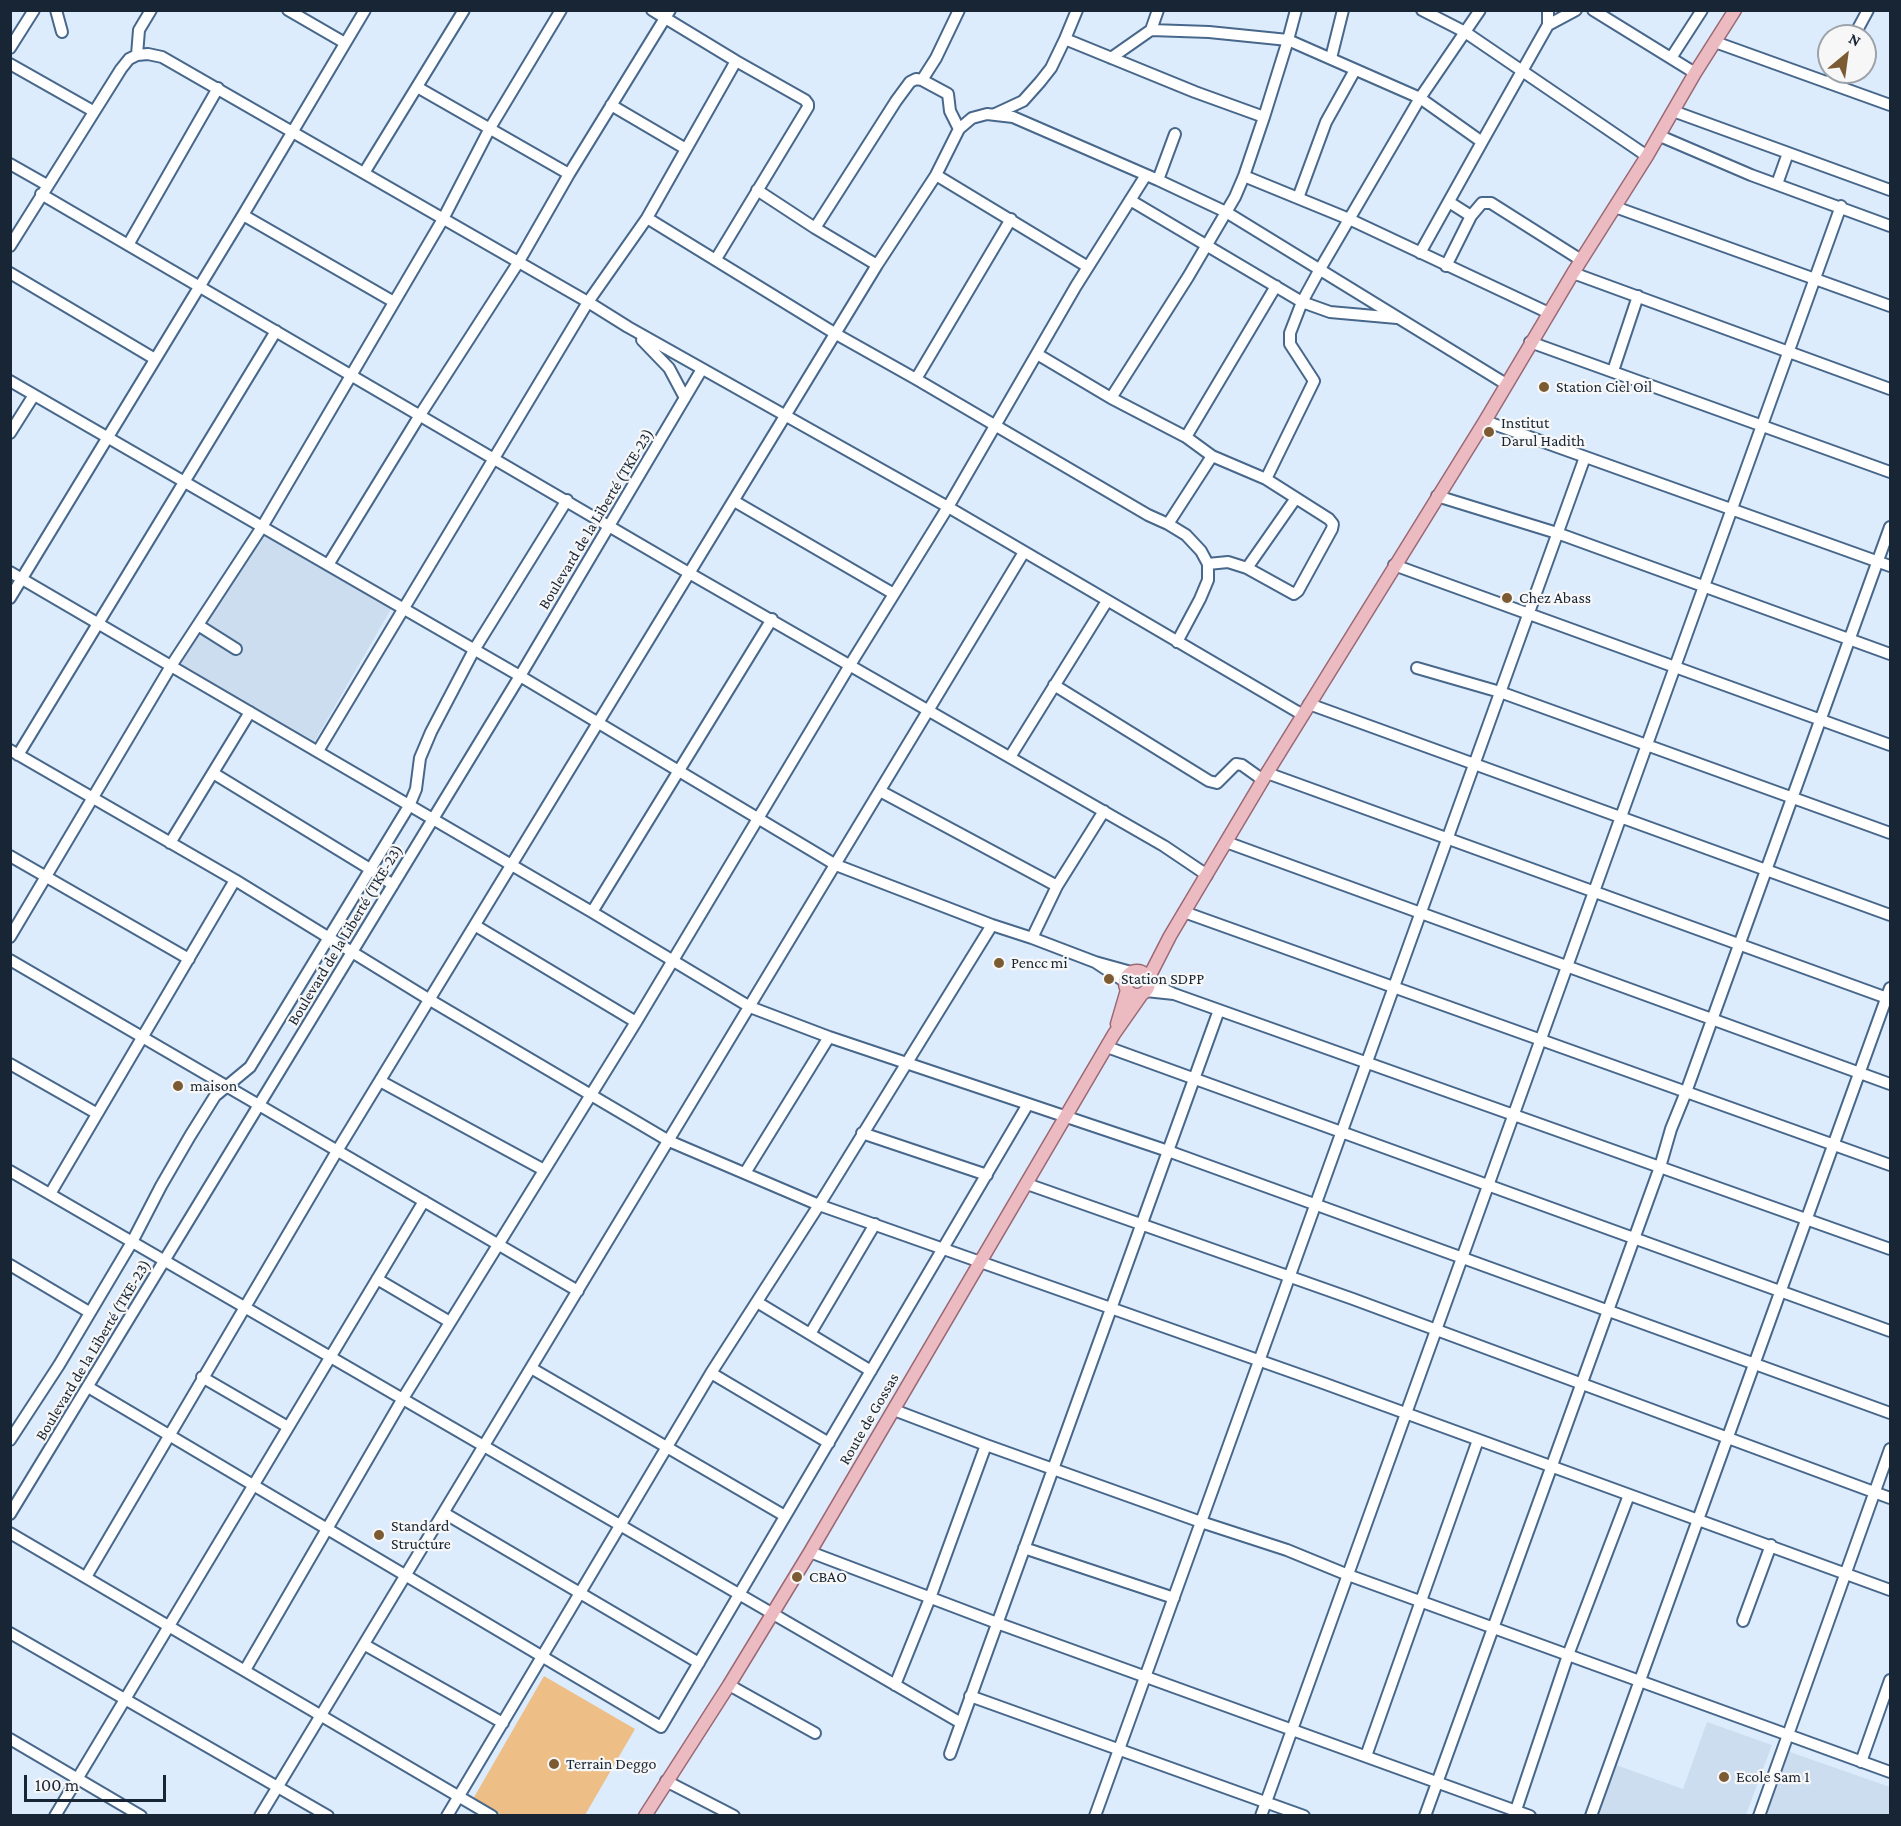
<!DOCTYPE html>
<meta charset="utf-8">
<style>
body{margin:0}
#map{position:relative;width:1901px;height:1826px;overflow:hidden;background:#ddecfd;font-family:"Crimson Pro",serif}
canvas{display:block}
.frame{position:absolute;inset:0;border:12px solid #172534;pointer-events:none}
.north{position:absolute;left:1817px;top:24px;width:60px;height:60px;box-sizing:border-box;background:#f7f7f7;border:2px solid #9da3a9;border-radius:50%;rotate:29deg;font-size:16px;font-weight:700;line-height:24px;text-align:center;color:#172534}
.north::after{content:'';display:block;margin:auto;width:21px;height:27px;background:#7c5b32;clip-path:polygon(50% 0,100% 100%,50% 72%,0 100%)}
.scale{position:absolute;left:24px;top:1775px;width:142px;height:27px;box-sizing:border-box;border:3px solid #172534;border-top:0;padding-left:8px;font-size:18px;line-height:21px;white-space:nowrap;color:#172534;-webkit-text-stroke:4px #f7f7f7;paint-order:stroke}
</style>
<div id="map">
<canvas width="1901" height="1826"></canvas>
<div class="frame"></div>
<div class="north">N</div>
<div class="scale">100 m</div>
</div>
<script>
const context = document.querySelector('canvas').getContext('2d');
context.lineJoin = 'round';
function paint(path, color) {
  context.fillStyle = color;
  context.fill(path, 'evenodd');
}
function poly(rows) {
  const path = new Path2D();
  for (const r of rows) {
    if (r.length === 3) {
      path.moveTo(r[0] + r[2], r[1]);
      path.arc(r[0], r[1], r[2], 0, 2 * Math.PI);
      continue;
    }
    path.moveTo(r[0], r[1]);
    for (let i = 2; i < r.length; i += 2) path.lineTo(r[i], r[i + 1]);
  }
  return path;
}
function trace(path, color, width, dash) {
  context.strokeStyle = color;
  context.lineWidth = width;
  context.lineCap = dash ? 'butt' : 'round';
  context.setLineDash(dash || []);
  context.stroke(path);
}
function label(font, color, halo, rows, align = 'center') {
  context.font = font + ' "Crimson Pro",serif';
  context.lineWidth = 4.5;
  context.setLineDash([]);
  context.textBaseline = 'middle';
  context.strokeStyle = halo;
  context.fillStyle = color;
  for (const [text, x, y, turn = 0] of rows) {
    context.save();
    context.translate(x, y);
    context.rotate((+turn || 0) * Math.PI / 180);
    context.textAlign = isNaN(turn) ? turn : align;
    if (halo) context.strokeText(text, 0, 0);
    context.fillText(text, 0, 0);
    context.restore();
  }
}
const built = poly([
 [260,532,391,609,312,746,176,664],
 [1707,1722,1772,1745,1746,1815,1598,1815,1616,1765,1683,1789],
 [1787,1751,1890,1787,1890,1815,1764,1816]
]);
const green = poly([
 [544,1676,635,1729,585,1815,502,1815,473,1799]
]);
const minor = poly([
 [56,10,62,32],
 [288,10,345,43],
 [652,10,736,61,805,100,808,104,808,107,716,259],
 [1422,10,1465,32,1647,156],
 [1593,10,1695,73],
 [1548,25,1576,10],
 [1151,30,1209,32,1288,40,1420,98,1482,142,1548,25,1548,10],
 [1854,36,1868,10],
 [1065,39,1195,92,1264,117],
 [1715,42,1890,105],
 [10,48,34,10],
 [137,55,139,30,151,10],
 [1111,58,1151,30,1158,10],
 [1331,58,1343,10],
 [1671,58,1702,10],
 [10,64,93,111],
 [922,80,936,58,959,10],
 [1829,83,1835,72],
 [417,87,569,174],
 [611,105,686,149],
 [1673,111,1890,190],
 [995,114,1023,101,1040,82,1051,68,1065,39,1077,10],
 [1660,136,1751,175,1890,226],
 [10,164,47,185],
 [364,173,464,10],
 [936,175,1088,267],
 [1244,176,1349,219,1549,313],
 [1158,180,1175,134],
 [1777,184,1788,153],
 [757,190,815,228,877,265],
 [41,194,689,573,1164,846,1207,875],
 [1298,198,1326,122,1355,70],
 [1130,200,1302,302,1330,312,1397,318],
 [1449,202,1471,216,1482,203,1491,203,1581,260],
 [1615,207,1890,306],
 [243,215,394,302],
 [647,218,836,334,916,379,1148,515,1168,524],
 [815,228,896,101,910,82,916,79,922,80,948,94,950,111,959,129],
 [128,245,218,88],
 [10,246,121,69,129,59,137,55,148,54,162,57,588,302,628,327,948,507,1303,715],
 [1420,253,1482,142],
 [1446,266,1471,216],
 [10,273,155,359],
 [1573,273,1890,389],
 [642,340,669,368,685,398],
 [1530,342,1890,472],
 [1037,354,1111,398,1186,437,1212,456,1168,524,1186,535,1201,551,1208,564,1208,580,1200,599,1177,642],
 [1613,371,1638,296],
 [916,379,1011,219],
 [10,381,520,676,836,865,992,925,1032,938,1095,962],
 [1111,398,1188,277,1235,197,1244,176,1264,117,1288,40,1296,10],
 [1485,421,1890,566],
 [10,433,34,395],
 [1186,437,1276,286],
 [1212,456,1266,479],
 [1437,496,1557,533,1890,654],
 [734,501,894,594],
 [1208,564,1228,562,1247,568,1294,594,1298,591,1332,529,1333,524,1329,519,1266,479,1314,381,1290,344,1290,333,1302,302,1320,269,1420,98,1480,10],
 [328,565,420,415,518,263,569,174,670,10],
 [1394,565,1890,745],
 [1247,568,1296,498],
 [10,572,592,912,750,1007,829,1037,1168,1151,1890,1413],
 [10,598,243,215,365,10],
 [198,625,236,649],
 [1417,668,1500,692,1890,833],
 [1054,685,1209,781,1217,783,1236,764,1242,765,1263,780],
 [1309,704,1890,915],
 [10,750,235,880,430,1000,669,1141,819,1205,1323,1383,1890,1590],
 [318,751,588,302,647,218,736,61],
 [18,755,276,331],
 [1010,757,1107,601],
 [213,773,370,869,393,885],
 [1267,773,1887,998],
 [880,791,1057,886],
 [1226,842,1890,1084],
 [170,843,250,712],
 [10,856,189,959],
 [592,912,772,619],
 [1184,912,1890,1165],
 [476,926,636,1022],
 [10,937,171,666,262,527,443,219,490,128,561,10],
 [1032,938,1057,886,1104,811],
 [10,960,578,1291],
 [1124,981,1095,962,1131,972],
 [1146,991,1174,994,1149,982],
 [1174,994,1890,1249],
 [1107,1047,1890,1331],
 [10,1064,96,1113],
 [380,1081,544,1170],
 [862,1133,987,1175],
 [10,1171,961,1723],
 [745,1173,829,1037],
 [1027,1184,1353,1299,1890,1498],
 [50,1194,235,880],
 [10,1265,89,1312],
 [377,1279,450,1322],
 [757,1302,871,1371],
 [810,1334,875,1224],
 [531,1368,785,1516],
 [711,1373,829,1443],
 [202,1377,288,1427],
 [88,1387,661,1727,1028,1104],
 [894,1410,986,1445,1201,1522,1287,1550,1348,1575,1890,1772],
 [10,1440,59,1365,132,1242,161,1186,190,1136,215,1096,250,1067,409,806,416,789,420,758,431,732,474,650,567,500],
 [444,1513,699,1663],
 [10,1514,520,676,702,369],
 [10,1533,492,1816],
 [1024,1548,1174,1598],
 [810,1552,997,1623,1530,1816],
 [86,1577,337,1151,877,265,936,175,959,129,972,118,987,114,1013,117,1158,180,1226,212,1506,384],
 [1743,1621,1771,1545],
 [10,1633,328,1816],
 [365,1645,503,1723],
 [245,1670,402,1400,636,1022,850,665,948,507,1076,286,1146,175],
 [729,1685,815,1733],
 [895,1685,930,1598,986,1445],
 [970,1696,1304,1816],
 [10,1739,141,1816],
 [950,1754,1219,1010],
 [1366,1756,1478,1440],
 [1861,1762,1890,1680],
 [666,1781,734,1816],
 [1516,1810,1568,1655,1629,1495],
 [55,1816,424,1201],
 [260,1816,1024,552],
 [447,1816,711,1373,819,1205,992,925],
 [1095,1816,1585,457],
 [1261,1816,1841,206],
 [1425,1816,1660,1167,1671,1129,1686,1092,1890,527],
 [1591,1816,1890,988],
 [1759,1816,1890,1449]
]);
const major = poly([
 [1137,983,12],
 [1148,979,1170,936,1267,773,1485,421,1573,273,1647,156,1695,73,1735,10],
 [1117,1024,1127,990],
 [645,1816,729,1685,810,1552,1114,1034,1142,994]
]);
const markers = [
 [1544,387,6,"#7c5b32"],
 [1489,432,6,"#7c5b32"],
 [1507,598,6,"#7c5b32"],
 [999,963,6,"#7c5b32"],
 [1109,979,6,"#7c5b32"],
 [178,1086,6,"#7c5b32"],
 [379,1535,6,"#7c5b32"],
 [797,1577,6,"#7c5b32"],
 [554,1764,6,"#7c5b32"],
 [1724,1777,6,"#7c5b32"]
];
const poiNames = [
 ["Station Ciel Oil",1556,387],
 ["Institut",1501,423],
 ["Darul Hadith",1501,441],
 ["Chez Abass",1519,598],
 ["Pencc mi",1011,963],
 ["Station SDPP",1121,979],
 ["maison",190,1086],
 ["Standard",391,1526],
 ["Structure",391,1544],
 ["CBAO",809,1577],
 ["Terrain Deggo",566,1764],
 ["Ecole Sam 1",1736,1777]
];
const streetNames = [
 ["Boulevard de la Liberté (TKE-23)",596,519,-59],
 ["Boulevard de la Liberté (TKE-23)",345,935,-59],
 ["Boulevard de la Liberté (TKE-23)",93,1350,-59],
 ["Route de Gossas",869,1419,-60]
];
paint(built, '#ccddf0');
paint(green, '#edbe85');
trace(minor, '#47678b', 14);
trace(major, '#9a6975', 15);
trace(minor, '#fff', 10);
trace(major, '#ecbbc1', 12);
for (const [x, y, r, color] of markers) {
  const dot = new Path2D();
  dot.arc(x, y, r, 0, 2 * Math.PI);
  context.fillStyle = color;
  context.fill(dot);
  trace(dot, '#f7f7f7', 2);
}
label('16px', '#172534', '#f7f7f7', poiNames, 'left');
label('16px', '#172534', '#f7f7f7', streetNames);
</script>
